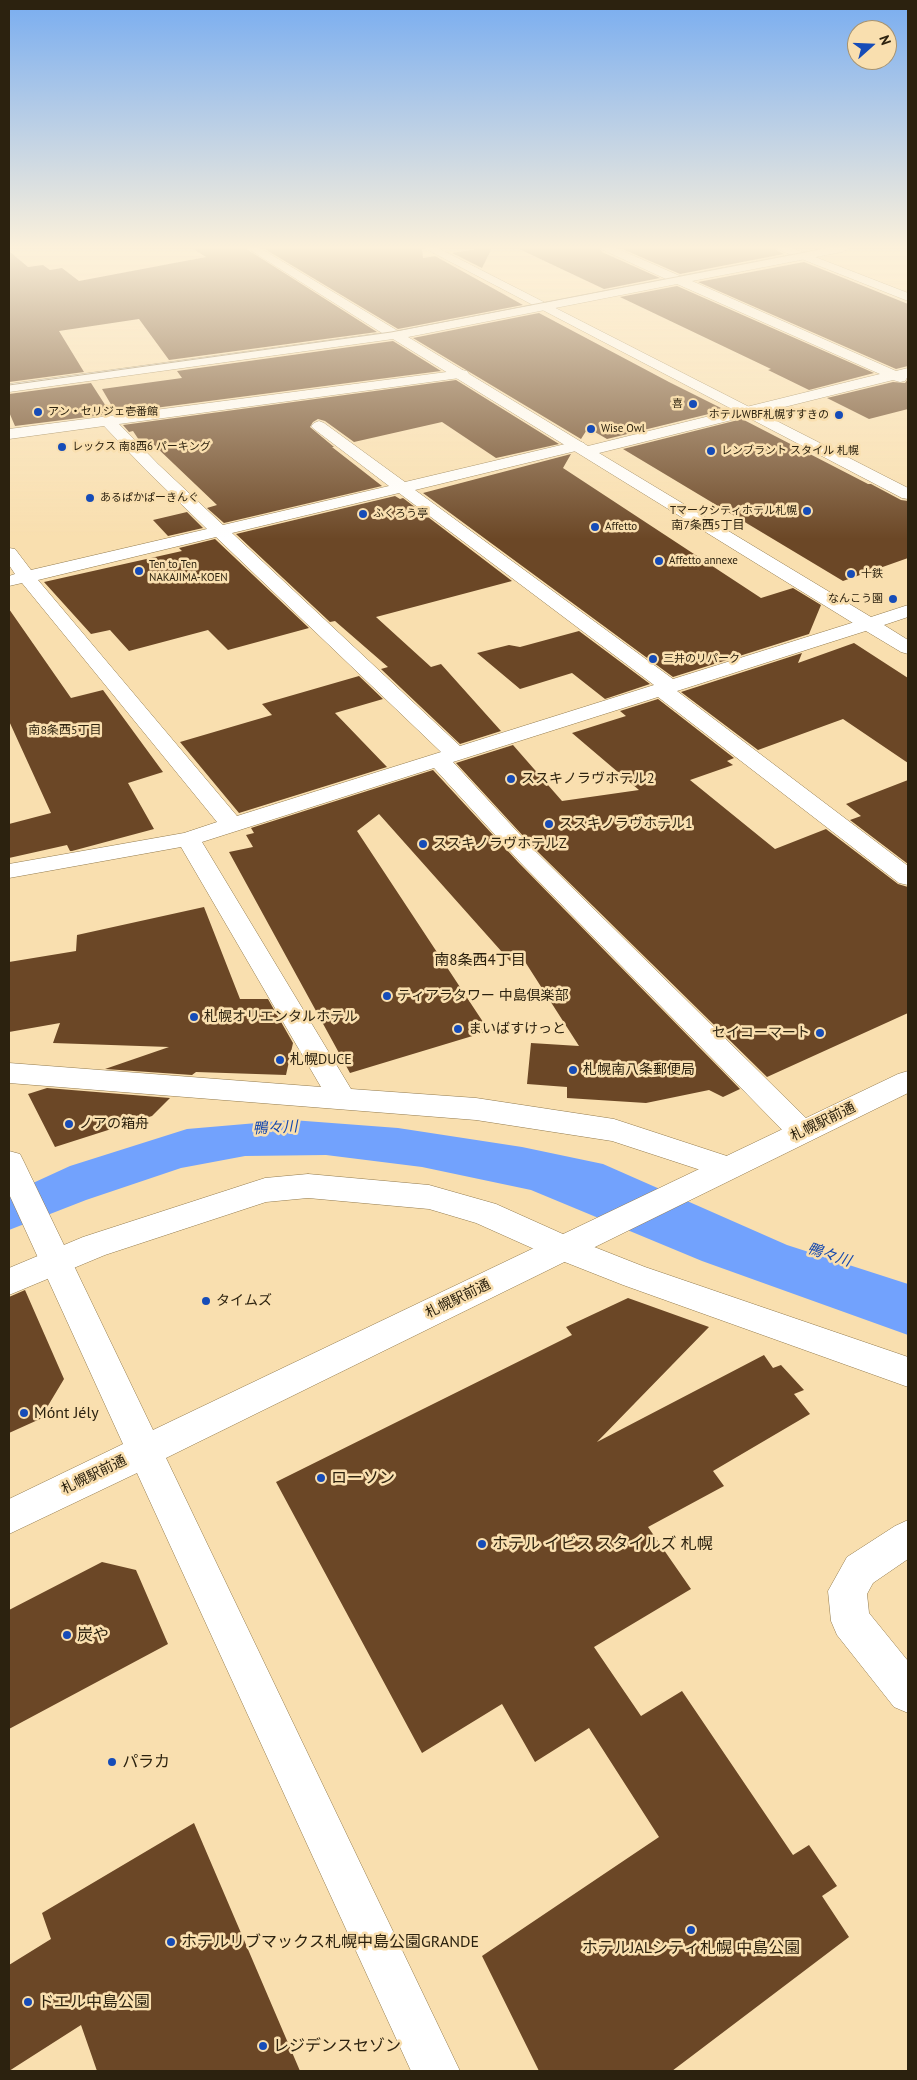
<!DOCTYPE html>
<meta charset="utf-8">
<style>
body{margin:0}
#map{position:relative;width:917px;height:2080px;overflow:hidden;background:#f9dfaf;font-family:"PT Sans",sans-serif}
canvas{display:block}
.frame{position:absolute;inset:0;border:10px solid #2c220f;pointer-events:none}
.north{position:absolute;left:847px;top:20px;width:50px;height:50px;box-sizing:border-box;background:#f9dfaf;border:1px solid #a7936f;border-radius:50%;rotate:70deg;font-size:14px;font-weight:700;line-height:20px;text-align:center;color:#2c220f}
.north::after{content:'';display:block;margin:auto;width:18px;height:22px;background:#164cb8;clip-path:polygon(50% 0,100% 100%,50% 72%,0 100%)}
</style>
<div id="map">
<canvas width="917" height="2080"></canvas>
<div class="frame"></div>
<div class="north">N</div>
</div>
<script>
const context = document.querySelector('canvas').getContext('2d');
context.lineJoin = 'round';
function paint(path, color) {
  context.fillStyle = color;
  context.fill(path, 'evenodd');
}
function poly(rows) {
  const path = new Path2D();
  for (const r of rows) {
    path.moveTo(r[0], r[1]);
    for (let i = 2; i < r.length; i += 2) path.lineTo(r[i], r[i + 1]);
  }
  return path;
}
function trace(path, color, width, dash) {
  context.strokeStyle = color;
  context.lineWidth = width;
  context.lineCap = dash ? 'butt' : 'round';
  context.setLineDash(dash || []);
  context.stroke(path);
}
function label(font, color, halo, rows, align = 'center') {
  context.font = font + ' "PT Sans","Noto Sans JP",sans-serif';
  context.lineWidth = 5;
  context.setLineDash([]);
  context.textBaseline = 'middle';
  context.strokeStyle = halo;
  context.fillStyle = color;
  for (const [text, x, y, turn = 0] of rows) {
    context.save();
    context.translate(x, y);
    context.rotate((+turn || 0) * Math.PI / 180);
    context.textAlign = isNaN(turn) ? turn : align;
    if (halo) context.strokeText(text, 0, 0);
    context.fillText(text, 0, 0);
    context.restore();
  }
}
const water = poly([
 [292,1120,398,1128,522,1147,603,1164,787,1245,908,1284,908,1335,702,1261,531,1190,422,1167,326,1155,245,1156,181,1168,86,1200,9,1230,9,1194,70,1166,187,1129]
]);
const building = poly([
 [192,248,245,248,377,332,169,360,139,319,59,331,84,372,9,382,9,251,28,267,43,265,50,270,62,268,79,281,206,257],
 [263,248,422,248,423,258,435,256,523,305,398,329],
 [482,248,492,248,482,268,452,253],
 [517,248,599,248,602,252,660,278,604,289],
 [620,248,775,248,778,251,784,254,680,274],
 [804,262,908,304,908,366,896,369,698,282],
 [677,286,874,373,809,390,768,370,771,369,620,297],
 [539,313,669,382,725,410,607,439,588,428,581,439,413,338],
 [393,341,441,371,116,413,102,389,182,378,177,371],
 [908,379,908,409,869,419,827,398,893,382,905,383],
 [456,380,559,444,496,458,442,422,354,442,325,421,318,419,313,422,310,427,334,447,332,447,382,486,224,523,207,508,217,505,153,444,143,446,133,431,129,432,123,425],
 [91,383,111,414,15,426,9,412,9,394],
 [742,419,868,484,871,484,901,500,908,501,908,558,843,581,623,449],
 [571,454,563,468,761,598,793,588,821,605,809,634,673,677,423,493],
 [395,496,400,499,403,498,512,581,376,617,431,667,441,664,501,731,460,744,381,669,388,667,335,621,330,622,236,534],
 [187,512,203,528,168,536,153,520],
 [215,539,309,628,228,650,208,630,129,651,110,630,91,634,44,582,182,551,179,548],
 [9,609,71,698,103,690,163,772,128,783,154,829,72,851,70,851,67,845,9,858,9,824,51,813,9,721],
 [579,631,650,684,605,699,572,673,520,689,477,653,509,645,520,647],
 [854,643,908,678,908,763,843,719,758,750,681,692,802,653,798,663],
 [359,676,383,699,335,713,387,767,239,813,180,742,272,715,262,704],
 [658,699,734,758,727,761,733,765,690,780,775,849,826,829,898,884,908,887,908,1013,767,1077,536,850,456,763,513,745,562,801,639,790,572,733,626,716,620,711],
 [433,770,518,862,740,1089,723,1097,709,1090,646,1103,567,1098,567,1087,527,1084,531,1043,579,1046,522,957,510,961,379,814,357,831,489,1031,350,1073,229,852,253,847,246,835,254,833,251,828],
 [908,780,908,864,850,820,861,816,846,804],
 [204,907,240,999,268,999,293,1043,286,1075,196,1072,192,1075,105,1069,169,1047,53,1043,60,1023,9,1032,9,962,76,951,77,935],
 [47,1088,170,1098,152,1116,55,1147,28,1094],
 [25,1290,64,1379,40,1419,9,1433,9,1297],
 [628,1298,709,1327,597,1442,764,1355,773,1368,781,1365,804,1390,794,1394,810,1414,713,1471,724,1486,648,1527,691,1589,594,1647,641,1716,682,1691,793,1855,809,1845,837,1886,822,1896,849,1937,672,2071,539,2071,482,1956,659,1837,589,1728,535,1762,502,1704,422,1753,276,1482,572,1335,566,1327],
 [102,1562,136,1570,168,1644,9,1729,9,1610],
 [194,1823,300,2071,97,2071,81,2025,9,2071,9,1965,51,1939,42,1913]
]);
const minor = poly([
 [424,248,438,248,908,488,908,499,902,498,424,248],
 [777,248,792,248,908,293,908,301,779,250,777,248],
 [462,370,467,371,469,374,467,377,119,424,158,464,223,525,389,486,314,429,311,426,314,423,319,421,324,423,405,482,578,441,584,443,586,446,584,449,415,490,673,679,861,620,868,618,875,620,878,624,875,628,677,691,908,866,908,885,899,883,658,697,453,762,535,851,812,1124,817,1132,812,1140,802,1143,792,1140,519,861,434,768,202,842,351,1089,476,1098,614,1119,739,1160,743,1168,739,1176,728,1179,612,1141,476,1120,9,1083,9,1063,321,1087,181,847,9,878,9,864,184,833,217,822,22,583,9,586,9,576,15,574,9,565,9,548,15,549,31,570,207,529,146,470,104,426,9,439,9,429,462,370],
 [399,493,654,685,460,746,232,533,399,493],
 [216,537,441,752,237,816,38,580,216,537],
 [308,1174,429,1185,496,1204,574,1239,645,1267,908,1357,908,1387,623,1285,552,1257,476,1223,429,1209,308,1198,266,1202,105,1255,9,1295,9,1268,83,1237,265,1178,308,1174],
 [908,1520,908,1559,873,1583,867,1594,869,1613,908,1661,908,1713,894,1707,837,1635,831,1621,828,1591,847,1557,895,1526,908,1520]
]);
const tertiary = poly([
 [247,248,260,248,398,331,666,279,603,250,601,248,616,248,680,276,826,248,848,248,846,250,842,252,692,281,896,371,908,368,908,376,905,381,900,382,893,380,599,453,871,617,908,605,908,617,884,625,908,640,908,654,901,652,861,628,393,339,9,392,9,384,382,333,247,248],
 [677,284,880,374,588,446,408,337,677,284],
 [908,1071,908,1093,166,1458,460,2071,411,2071,137,1473,9,1534,9,1499,123,1444,9,1194,9,1151,20,1154,24,1162,153,1430,898,1074,908,1071]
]);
const tram = poly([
 [9,385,391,332,826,248]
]);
const markers = [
 [693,404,5,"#164cb8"],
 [38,412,5,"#164cb8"],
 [839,415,5,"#164cb8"],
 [591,429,5,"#164cb8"],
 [62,447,5,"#164cb8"],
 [711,451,5,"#164cb8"],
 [90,498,5,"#164cb8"],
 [807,511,5,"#164cb8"],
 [363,514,5,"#164cb8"],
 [595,527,5,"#164cb8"],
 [659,561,5,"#164cb8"],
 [139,571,5,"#164cb8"],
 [851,574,5,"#164cb8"],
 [893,599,5,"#164cb8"],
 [653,659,5,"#164cb8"],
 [511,779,5,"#164cb8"],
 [549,824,5,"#164cb8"],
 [423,844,5,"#164cb8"],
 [387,996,5,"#164cb8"],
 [194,1017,5,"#164cb8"],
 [458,1029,5,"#164cb8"],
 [820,1033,5,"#164cb8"],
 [280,1060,5,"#164cb8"],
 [573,1070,5,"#164cb8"],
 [69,1124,5,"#164cb8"],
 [206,1301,5,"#164cb8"],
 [24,1413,5,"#164cb8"],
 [321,1478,5,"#164cb8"],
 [482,1544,5,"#164cb8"],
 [67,1635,5,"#164cb8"],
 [112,1762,5,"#164cb8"],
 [691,1930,5,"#164cb8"],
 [171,1942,5,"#164cb8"],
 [28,2002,5,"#164cb8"],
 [263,2046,5,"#164cb8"]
];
const farPoinames = [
 ["喜",683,404,"right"],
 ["アン・セリジェ壱番館",48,412],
 ["ホテルWBF札幌すすきの",829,415,"right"],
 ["Wise Owl",601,429],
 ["レックス 南8西6 パーキング",72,447],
 ["レンブラント スタイル 札幌",721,451],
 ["あるぱかぱーきんぐ",100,498],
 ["Tマークシティホテル札幌",797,511,"right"],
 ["ふくろう亭",373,514],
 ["Affetto",605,527],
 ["Affetto annexe",669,561],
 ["Ten to Ten",149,565],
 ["NAKAJIMA-KOEN",149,578],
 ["十鉄",861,574],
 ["なんこう園",883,599,"right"],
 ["三井のリパーク",663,659]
];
const farNeighbourhoodnames = [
 ["南7条西5丁目",708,526],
 ["南8条西5丁目",65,731]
];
const poiNames = [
 ["ススキノラヴホテル2",521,779],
 ["ススキノラヴホテル1",559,824],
 ["ススキノラヴホテルZ",433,844],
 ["ティアラタワー 中島倶楽部",397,996],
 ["札幌オリエンタルホテル",204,1017],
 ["まいばすけっと",468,1029],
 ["セイコーマート",810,1033,"right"],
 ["札幌DUCE",290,1060],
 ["札幌南八条郵便局",583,1070],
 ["ノアの箱舟",79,1124],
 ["タイムズ",216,1301]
];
const streetNames = [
 ["札幌駅前通",823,1122,-26],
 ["札幌駅前通",458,1299,-26],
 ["札幌駅前通",94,1475,-26]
];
const neighbourhoodNames = [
 ["南8条西4丁目",480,961]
];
const waterNames = [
 ["鴨々川",275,1128,-3],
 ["鴨々川",829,1255,18]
];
const nearPoinames = [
 ["Mónt Jély",34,1413],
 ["ローソン",331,1478],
 ["ホテル イビス スタイルズ 札幌",492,1544],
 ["炭や",77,1635],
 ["パラカ",122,1762],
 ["ホテルリブマックス札幌中島公園GRANDE",181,1942],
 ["ホテルJALシティ札幌 中島公園",691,1948,"center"],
 ["ドエル中島公園",38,2002],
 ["レジデンスセゾン",273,2046]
];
paint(water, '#72a2fd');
paint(building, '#6b4726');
trace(minor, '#937b4e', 1);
trace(tertiary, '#937b4e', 1);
paint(minor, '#fff');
paint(tertiary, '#fff');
trace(tram, '#9d8a67', 1);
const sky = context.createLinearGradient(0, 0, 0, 539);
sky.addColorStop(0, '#79adf0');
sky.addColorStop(0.46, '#fcf1db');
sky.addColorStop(1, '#fcf1db00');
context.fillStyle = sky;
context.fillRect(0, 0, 917, 539);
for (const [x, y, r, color] of markers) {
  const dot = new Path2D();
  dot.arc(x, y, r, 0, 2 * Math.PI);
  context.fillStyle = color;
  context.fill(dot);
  trace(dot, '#f9dfaf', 2);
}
label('11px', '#2c220f', '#f9dfaf', farPoinames, 'left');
label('12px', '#2c220f', '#f9dfaf', farNeighbourhoodnames);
label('14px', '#2c220f', '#f9dfaf', poiNames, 'left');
label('14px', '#2c220f', '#f9dfaf', streetNames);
label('15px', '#2c220f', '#f9dfaf', neighbourhoodNames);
label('italic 15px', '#1447ae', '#f9dfaf', waterNames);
label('16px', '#2c220f', '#f9dfaf', nearPoinames, 'left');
</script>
